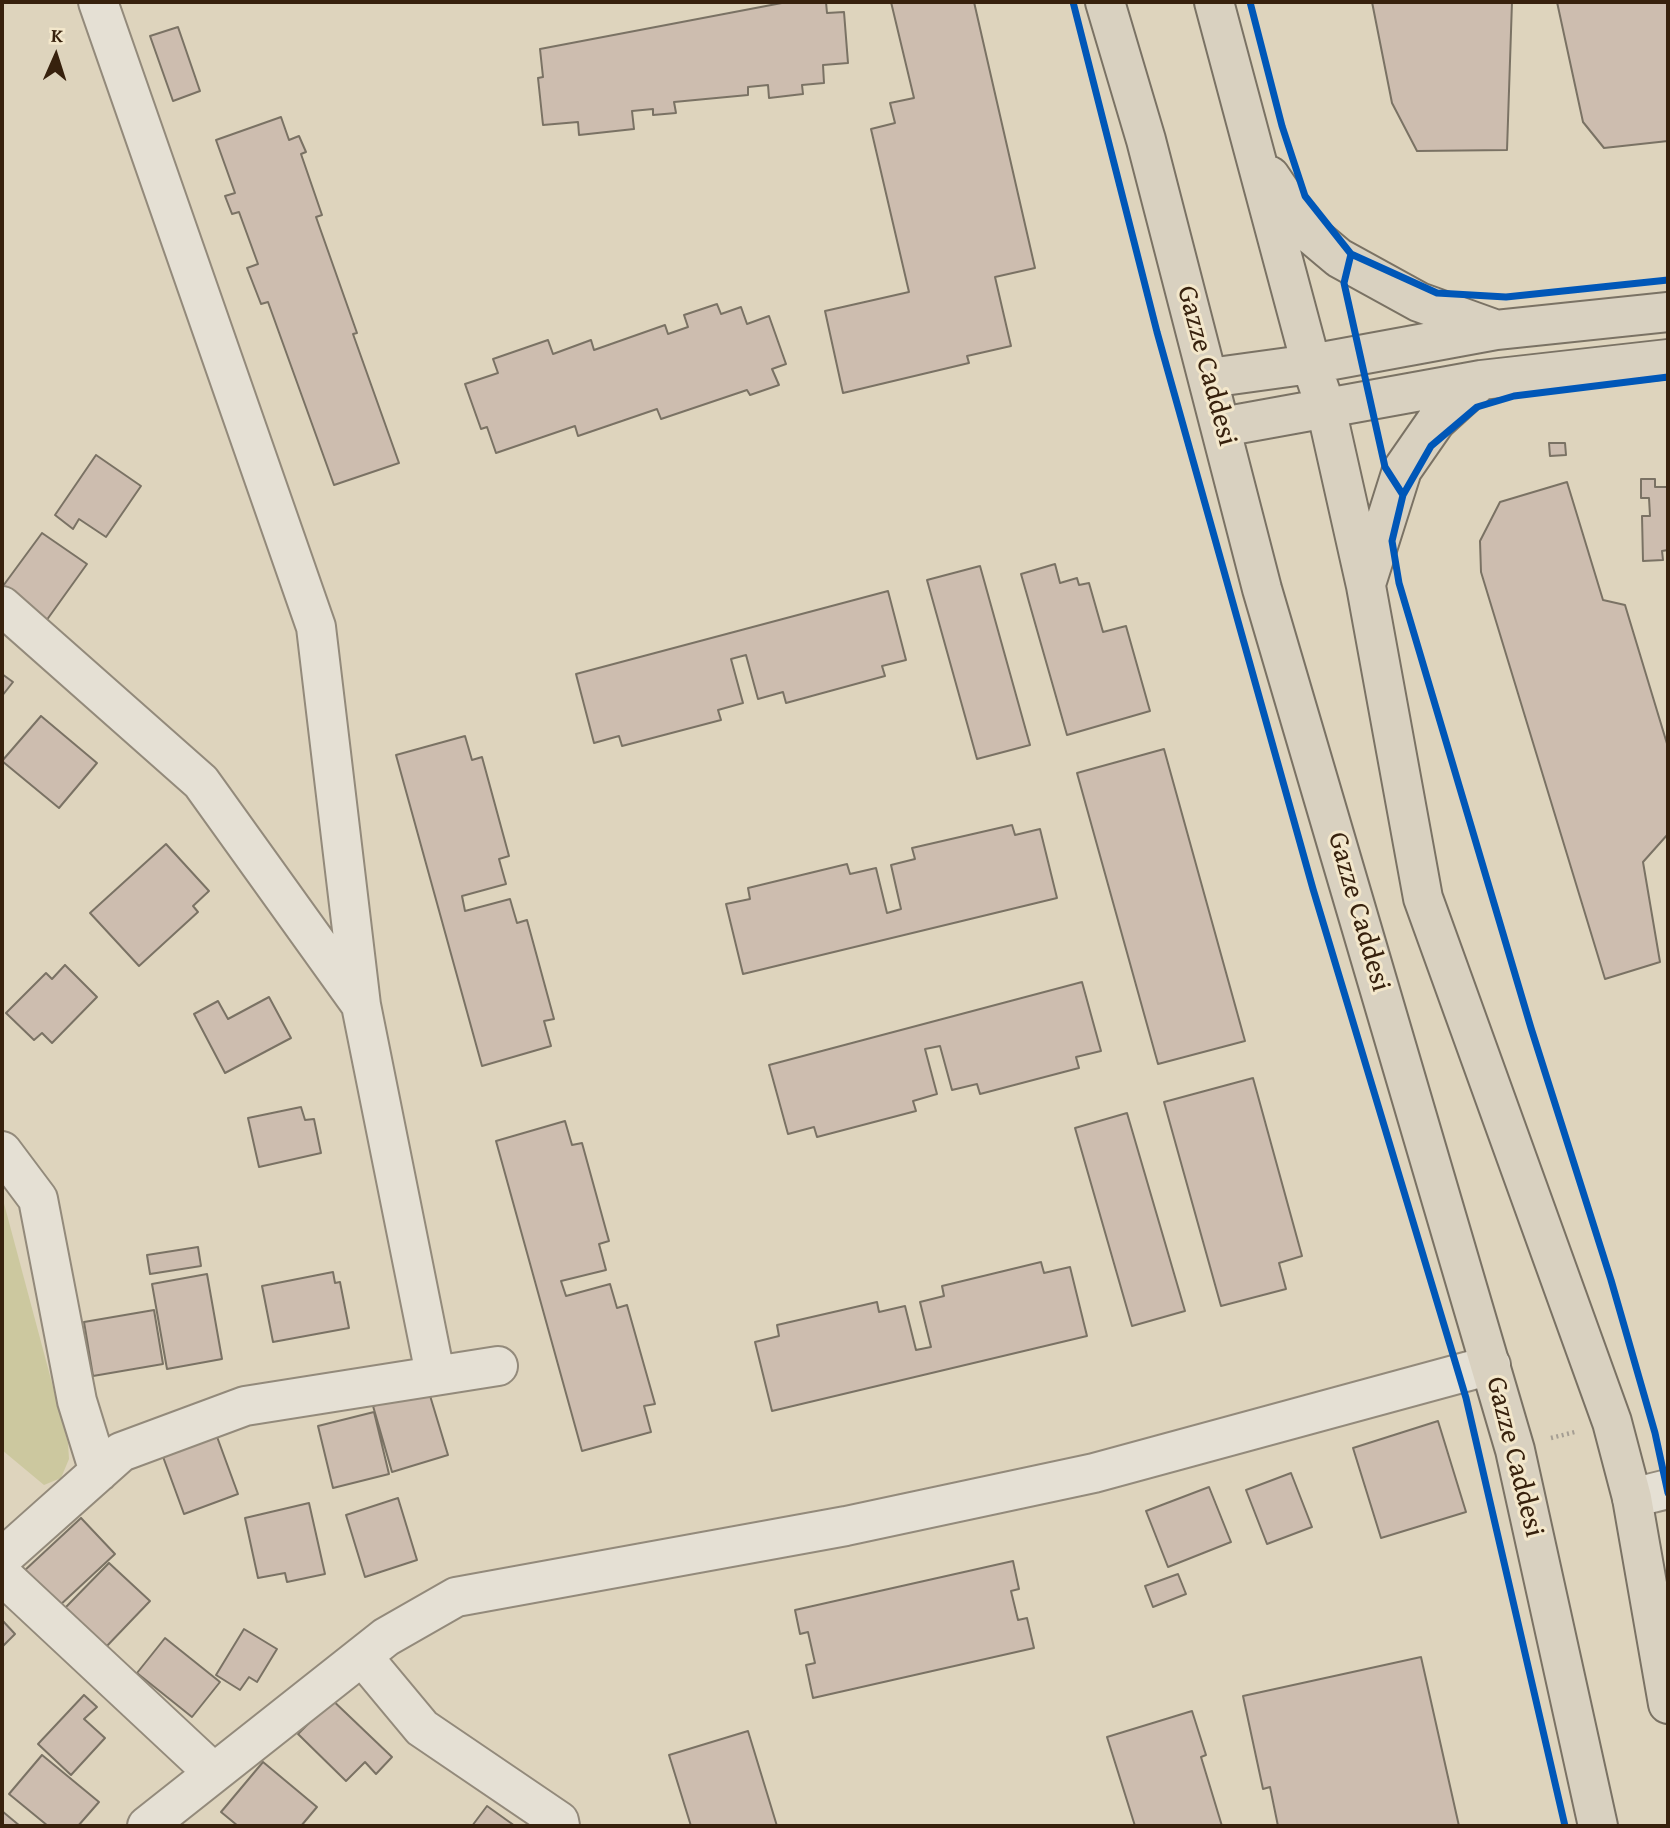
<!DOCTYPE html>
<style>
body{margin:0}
#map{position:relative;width:1670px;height:1828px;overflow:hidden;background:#ded4bd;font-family:"Gentium Book Plus",serif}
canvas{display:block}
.frame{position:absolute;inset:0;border:4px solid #37210d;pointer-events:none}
.north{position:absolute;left:21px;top:21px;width:70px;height:70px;-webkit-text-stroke:5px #f3e7cb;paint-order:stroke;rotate:3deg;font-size:19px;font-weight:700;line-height:28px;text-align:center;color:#37210d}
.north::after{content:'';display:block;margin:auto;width:24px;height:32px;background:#37210d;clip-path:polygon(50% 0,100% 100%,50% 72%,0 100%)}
</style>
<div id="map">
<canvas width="1670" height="1828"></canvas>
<div class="frame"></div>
<div class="north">K</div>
</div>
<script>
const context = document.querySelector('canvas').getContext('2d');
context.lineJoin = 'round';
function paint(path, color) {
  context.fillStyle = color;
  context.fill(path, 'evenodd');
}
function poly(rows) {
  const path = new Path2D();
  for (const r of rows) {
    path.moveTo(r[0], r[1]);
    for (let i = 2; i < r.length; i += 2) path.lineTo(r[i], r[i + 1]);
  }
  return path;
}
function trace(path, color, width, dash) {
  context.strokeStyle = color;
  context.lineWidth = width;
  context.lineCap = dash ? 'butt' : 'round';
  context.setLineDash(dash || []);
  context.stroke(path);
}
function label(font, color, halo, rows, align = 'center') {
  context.font = font + ' "Gentium Book Plus",serif';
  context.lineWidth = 6;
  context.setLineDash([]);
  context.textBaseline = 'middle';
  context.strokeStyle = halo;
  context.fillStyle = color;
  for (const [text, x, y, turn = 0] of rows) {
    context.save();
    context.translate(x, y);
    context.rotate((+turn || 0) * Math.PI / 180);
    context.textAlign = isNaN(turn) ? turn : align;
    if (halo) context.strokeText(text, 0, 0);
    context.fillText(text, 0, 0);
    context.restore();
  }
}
const green = poly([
 [2,1196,68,1443,69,1459,61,1478,44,1485,2,1450]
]);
const building = poly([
 [787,2,826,2,827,13,844,12,848,63,823,65,824,83,802,85,803,94,769,98,768,85,748,87,748,95,674,102,676,113,653,115,653,109,632,111,634,129,579,135,578,122,543,125,538,78,543,77,540,49,787,2],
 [891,2,974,2,1035,268,995,277,1011,346,967,356,969,363,843,393,825,311,909,292,871,129,895,123,890,103,914,98,891,2],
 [1372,2,1512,2,1507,150,1417,151,1392,103,1372,2],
 [1557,2,1668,2,1668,141,1604,148,1583,122,1557,2],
 [178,27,200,91,173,101,150,36,178,27],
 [281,117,289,140,299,136,306,152,301,154,322,215,316,217,357,333,353,334,399,463,334,485,268,302,261,304,247,268,258,264,239,212,232,214,225,196,235,193,216,140,281,117],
 [717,304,721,314,741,307,747,324,769,316,786,364,772,369,779,385,750,395,747,390,661,419,657,409,578,436,575,426,496,453,487,427,481,429,465,384,498,373,493,359,548,340,553,354,591,340,594,350,665,325,668,334,688,327,684,315,717,304],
 [1549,443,1565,443,1566,455,1550,456,1549,443],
 [96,455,141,486,106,537,79,519,73,529,55,515,96,455],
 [1641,479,1655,479,1655,487,1668,487,1668,550,1662,551,1663,560,1643,561,1642,516,1650,516,1649,498,1641,498,1641,479],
 [1567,482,1603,600,1625,605,1668,747,1668,834,1643,862,1660,962,1605,979,1481,572,1480,541,1500,502,1567,482],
 [42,533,87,564,41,628,26,618,34,608,3,586,42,533],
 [1055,564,1060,583,1077,578,1079,585,1089,583,1103,632,1126,626,1150,711,1067,735,1021,574,1055,564],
 [980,566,1030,745,977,759,927,580,980,566],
 [888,591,906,660,882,666,885,676,786,703,783,692,758,699,746,655,731,659,743,703,718,710,721,720,622,746,619,736,594,743,576,674,888,591],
 [2,674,13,682,2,696,2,674],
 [41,716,97,763,59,808,2,761,41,716],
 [465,736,472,760,482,757,509,856,499,859,506,884,462,896,465,911,510,899,517,923,527,920,554,1019,544,1021,551,1046,482,1066,396,755,465,736],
 [1164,749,1245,1041,1158,1064,1077,773,1164,749],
 [1012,825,1015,835,1040,829,1057,898,743,974,726,904,750,899,748,888,847,864,850,874,876,868,887,913,901,909,891,865,915,859,912,848,1012,825],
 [166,844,209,891,193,906,198,912,139,966,90,913,166,844],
 [65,965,97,997,52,1043,42,1033,34,1040,6,1013,46,973,52,979,65,965],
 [1082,982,1101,1051,1076,1057,1079,1068,980,1094,977,1084,952,1090,940,1046,925,1049,937,1094,913,1101,916,1111,817,1137,814,1127,788,1134,769,1065,1082,982],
 [269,997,291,1038,225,1073,194,1014,218,1001,228,1019,269,997],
 [1253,1078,1302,1256,1279,1263,1286,1289,1221,1306,1164,1102,1253,1078],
 [301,1107,305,1120,314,1119,321,1153,259,1167,248,1118,301,1107],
 [1127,1113,1185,1311,1132,1326,1075,1128,1127,1113],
 [565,1121,572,1145,582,1143,609,1241,599,1244,606,1270,561,1281,566,1296,610,1284,617,1308,627,1305,655,1404,644,1406,651,1432,582,1451,496,1141,565,1121],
 [198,1247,201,1266,150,1274,147,1255,198,1247],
 [1041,1262,1044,1273,1070,1267,1087,1336,772,1411,755,1342,779,1336,777,1325,877,1302,879,1312,905,1306,916,1350,931,1347,920,1302,944,1296,942,1286,1041,1262],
 [333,1272,335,1283,340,1282,349,1328,273,1342,262,1286,333,1272],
 [207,1274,222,1359,167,1369,152,1284,207,1274],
 [154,1310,163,1364,93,1376,84,1322,154,1310],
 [428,1389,448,1455,392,1472,373,1406,428,1389],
 [374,1412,389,1474,333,1488,318,1426,374,1412],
 [1438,1421,1466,1512,1381,1538,1353,1448,1438,1421],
 [216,1434,238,1494,184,1514,162,1454,216,1434],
 [1291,1473,1312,1527,1267,1544,1246,1490,1291,1473],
 [1209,1487,1231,1542,1168,1567,1146,1511,1209,1487],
 [398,1498,417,1560,365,1577,346,1515,398,1498],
 [309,1503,325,1574,287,1582,285,1573,258,1578,245,1518,309,1503],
 [81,1518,115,1554,58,1607,24,1571,81,1518],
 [1013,1561,1019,1589,1011,1591,1018,1620,1027,1618,1034,1648,813,1698,806,1665,815,1663,808,1632,800,1634,795,1610,1013,1561],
 [109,1563,150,1601,105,1648,65,1608,109,1563],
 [1178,1574,1186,1594,1153,1607,1145,1586,1178,1574],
 [2,1620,15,1634,2,1647,2,1620],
 [244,1629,277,1649,257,1682,249,1677,240,1690,216,1675,244,1629],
 [165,1638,220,1682,192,1717,137,1673,165,1638],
 [1421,1657,1459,1826,1278,1826,1270,1787,1263,1789,1243,1696,1421,1657],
 [326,1694,392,1757,376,1774,365,1762,346,1781,298,1734,309,1723,303,1717,326,1694],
 [84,1695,97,1707,84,1719,105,1738,71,1775,38,1744,84,1695],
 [1192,1711,1206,1755,1201,1757,1222,1826,1135,1826,1107,1737,1192,1711],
 [748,1731,777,1826,691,1826,669,1755,748,1731],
 [42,1755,99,1802,78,1826,48,1826,9,1794,42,1755],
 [263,1762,317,1807,301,1826,238,1826,221,1812,263,1762],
 [487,1806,515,1826,472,1826,487,1806],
 [2,1811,20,1826,2,1826,2,1811]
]);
const path = poly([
 [1551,1438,1575,1432]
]);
const minor = poly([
 [98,2,316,627,361,1005],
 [2,606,201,782,361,1005,435,1374],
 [2,1151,38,1199,77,1401,99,1472],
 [1632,1498,1668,1489],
 [2,1558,121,1452,245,1406,498,1366],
 [2,1575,214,1773],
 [362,1656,422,1728,559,1821,560,1826],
 [147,1826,386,1637,456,1597,846,1526,1094,1473,1491,1365]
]);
const major = poly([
 [1105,2,1146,140,1262,589,1515,1450,1598,1826],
 [1214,2,1311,364,1326,408,1366,586,1423,898,1612,1422,1632,1498,1668,1704],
 [1270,176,1308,232,1339,258,1419,302,1494,329],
 [1209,378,1311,364,1496,330,1668,312],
 [1222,427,1481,380,1668,359],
 [1366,584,1402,470,1436,421,1481,380]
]);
const cycleway = poly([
 [1073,2,1157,332,1313,889,1466,1398,1565,1826],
 [1250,2,1282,126,1305,196,1351,254,1344,283,1385,467,1403,495,1392,541,1399,583,1531,1028,1611,1280,1655,1433,1668,1493],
 [1351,254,1437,293,1506,297,1668,280],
 [1403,495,1431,446,1477,407,1514,396,1668,377]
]);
const streetNames = [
 ["Gazze Caddesi",1206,366,75],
 ["Gazze Caddesi",1358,912,74],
 ["Gazze Caddesi",1514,1457,76]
];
paint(green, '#ccc89f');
paint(building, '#cdbdaf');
trace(building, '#7a7264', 2);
trace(minor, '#938a7b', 42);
trace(major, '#7a7264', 42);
trace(path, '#a59e93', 4.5, [2, 3.5]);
trace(minor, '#e5e0d4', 38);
trace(major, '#d9d1c0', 38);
trace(cycleway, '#0057b8', 7);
label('28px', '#37210d', '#f3e7cb', streetNames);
</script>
